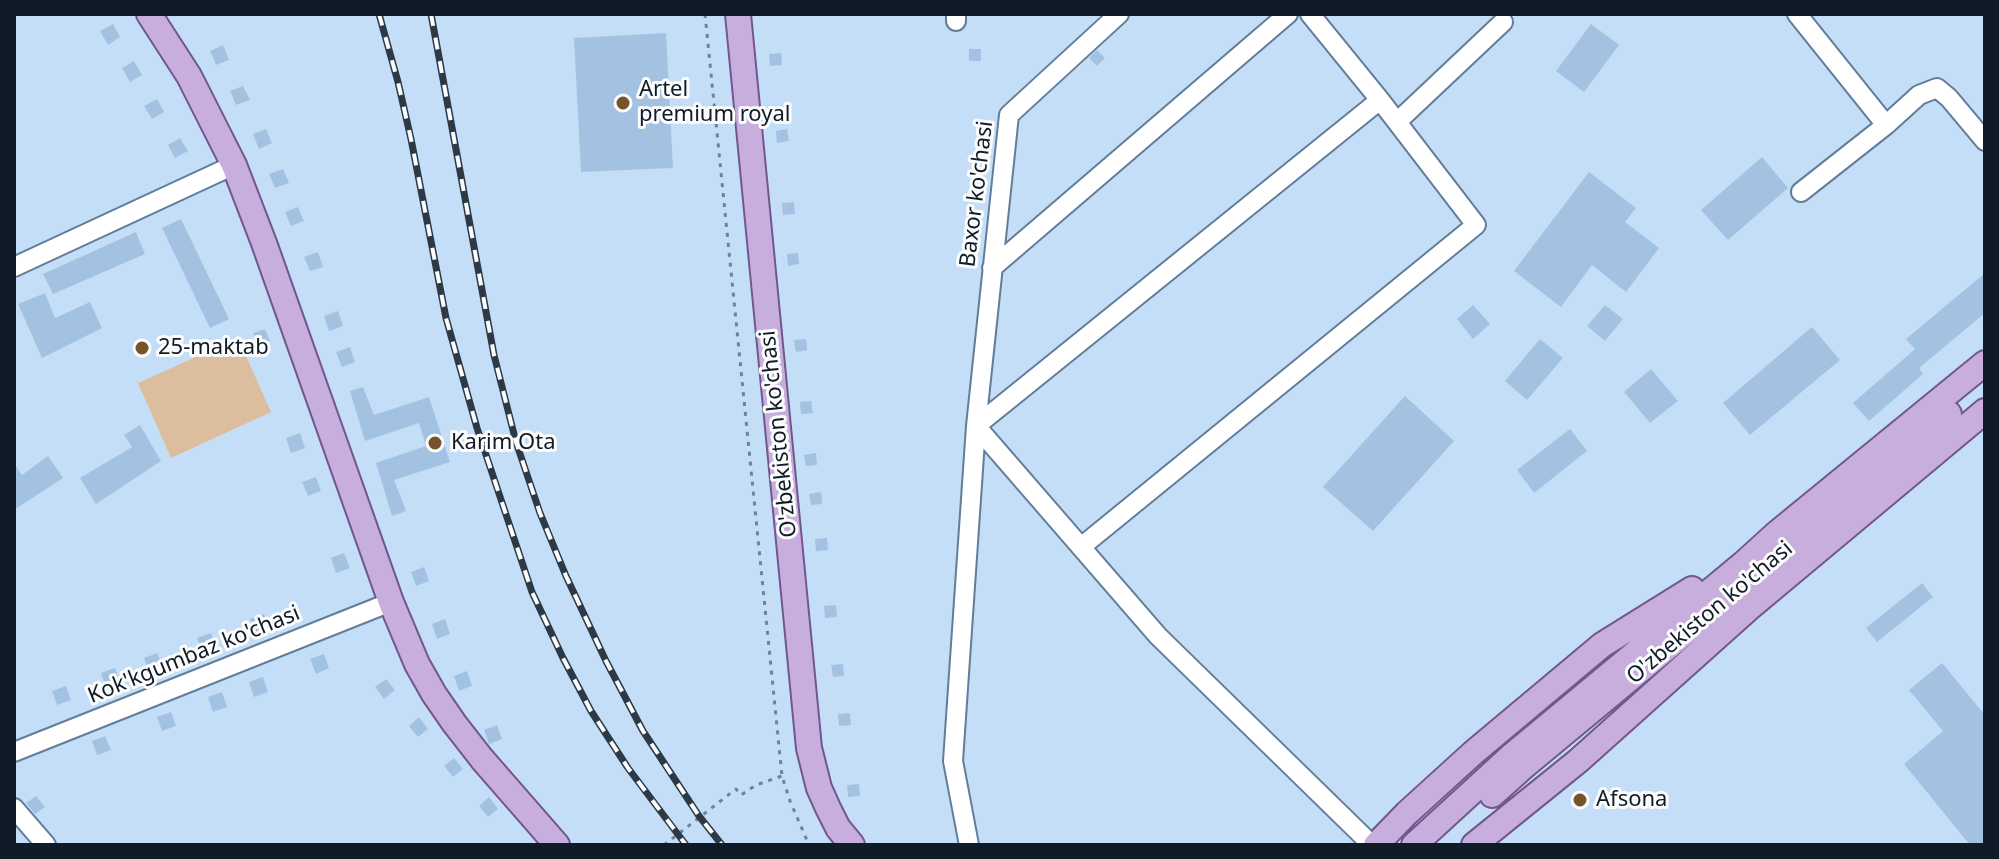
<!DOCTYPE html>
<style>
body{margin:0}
#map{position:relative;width:1999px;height:859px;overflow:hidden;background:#c5def8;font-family:"Noto Sans",sans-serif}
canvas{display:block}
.frame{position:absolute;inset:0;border:16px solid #0f1b26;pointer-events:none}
</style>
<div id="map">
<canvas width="1999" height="859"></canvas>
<div class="frame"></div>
</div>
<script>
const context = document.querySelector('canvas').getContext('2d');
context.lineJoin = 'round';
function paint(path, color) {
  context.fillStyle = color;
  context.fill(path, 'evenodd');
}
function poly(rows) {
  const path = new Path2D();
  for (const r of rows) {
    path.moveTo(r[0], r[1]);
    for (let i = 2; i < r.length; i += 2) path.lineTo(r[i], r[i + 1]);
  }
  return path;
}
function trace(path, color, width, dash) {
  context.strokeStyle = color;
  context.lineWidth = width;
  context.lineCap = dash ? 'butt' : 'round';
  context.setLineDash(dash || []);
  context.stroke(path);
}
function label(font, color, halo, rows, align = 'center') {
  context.font = font + ' "Noto Sans",sans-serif';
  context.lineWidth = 6;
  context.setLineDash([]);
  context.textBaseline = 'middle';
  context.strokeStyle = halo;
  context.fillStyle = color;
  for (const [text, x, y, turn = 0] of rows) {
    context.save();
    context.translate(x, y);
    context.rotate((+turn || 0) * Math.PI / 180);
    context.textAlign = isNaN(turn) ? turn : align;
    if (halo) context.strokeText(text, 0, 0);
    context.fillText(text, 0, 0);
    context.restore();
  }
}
const green = poly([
 [238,338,271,412,171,458,138,383]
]);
const building = poly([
 [113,24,120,37,108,45,100,31],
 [1591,24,1619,45,1584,92,1556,71],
 [666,33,673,168,581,172,574,38],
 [223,45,229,60,216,65,210,51],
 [969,49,981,49,981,61,969,61],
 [1097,50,1105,58,1097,66,1089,58],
 [781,53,782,65,770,66,769,54],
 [134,61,142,75,130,82,122,68],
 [243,86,250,100,236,105,230,91],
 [157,99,164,112,152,119,144,106],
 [266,129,272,143,259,149,253,134],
 [787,129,789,141,777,143,776,131],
 [180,138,188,151,175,158,168,145],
 [1762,157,1788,188,1728,240,1701,210],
 [283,169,289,183,275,188,269,174],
 [1589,172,1636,208,1625,222,1659,248,1626,292,1592,265,1561,307,1514,271],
 [794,202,795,214,783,215,782,203],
 [298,207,304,221,291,226,285,212],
 [181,219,229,319,210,328,162,228],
 [136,232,145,254,53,294,43,274],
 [318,252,323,267,310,271,304,257],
 [798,253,799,264,788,266,787,254],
 [1985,273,1985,313,1919,368,1923,374,1869,421,1853,403,1915,349,1906,339],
 [45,293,55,318,90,302,102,328,42,358,18,304],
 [1473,305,1490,324,1473,339,1457,319],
 [1605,305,1623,319,1605,341,1587,326],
 [338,311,343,326,329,331,324,316],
 [1812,327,1840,360,1750,435,1723,403],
 [265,329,270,341,258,346,253,333],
 [806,339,807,350,796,352,794,340],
 [1540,339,1563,358,1527,400,1505,381],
 [350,347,355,362,342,367,336,352],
 [1651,369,1678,401,1650,423,1624,392],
 [363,387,374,415,429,397,450,462,394,480,406,511,392,516,376,463,426,446,419,423,365,441,350,391],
 [1405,396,1454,441,1373,531,1323,487],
 [811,401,813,413,801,414,800,402],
 [140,425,161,461,96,504,80,478,132,447,124,435],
 [1570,429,1587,451,1534,493,1517,470],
 [300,433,305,448,291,453,286,438],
 [816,453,817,465,806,466,804,455],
 [48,456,63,478,14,510,14,463,22,475],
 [316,477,321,491,308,496,302,482],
 [821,492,822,504,811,505,809,494],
 [827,538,828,550,816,551,815,539],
 [344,553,350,568,336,573,331,558],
 [424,567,429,581,416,586,411,572],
 [1922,583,1933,597,1877,642,1866,628],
 [836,605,837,617,825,618,824,606],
 [264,614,269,629,255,634,250,619],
 [445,619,450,634,437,639,432,624],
 [211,633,216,648,202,653,197,638],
 [157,653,163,667,149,672,144,658],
 [324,654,329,668,316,674,310,659],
 [1942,663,1985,715,1985,845,1970,845,1904,764,1943,731,1909,690],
 [843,664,844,676,833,677,831,665],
 [115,668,120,683,106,687,101,673],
 [467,671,472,686,459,691,454,676],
 [263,677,268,692,254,697,249,682],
 [386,679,395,690,384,699,375,687],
 [66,686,71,700,57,705,52,691],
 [222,692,227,707,213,712,208,697],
 [171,712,176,726,162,731,157,717],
 [850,713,851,725,839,726,838,714],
 [419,717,428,729,418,737,409,726],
 [497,725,502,739,489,744,484,730],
 [105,736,111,750,97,755,92,741],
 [454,758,463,769,453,777,444,766],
 [859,784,860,796,848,797,847,785],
 [36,796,45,807,35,814,26,803],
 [489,797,498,809,488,817,479,806]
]);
const path = poly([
 [705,14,782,776,790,801,809,845],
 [664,845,736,789,741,795,756,785,782,776]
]);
const minor = poly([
 [1119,14,1009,115,976,426,1158,636,1372,845],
 [1310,14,1380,100],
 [1797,14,1886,125],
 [956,21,956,14],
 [1397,122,1503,22],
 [1801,192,1886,125,1919,95,1937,88,1949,98,1985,141],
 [14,267,234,165],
 [992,268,1288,14],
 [14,752,391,602],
 [14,808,46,845],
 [969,845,953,761,976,426,1380,100,1476,225,1081,547]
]);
const major = poly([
 [149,14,189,76,234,165,264,243,391,602,417,664,434,694,454,723,482,759,557,845],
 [738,14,809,748,819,788,828,808,838,828,852,845],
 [1492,795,1522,768,1949,414],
 [1376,845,1407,813,1473,753,1602,645,1692,589],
 [1414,845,1510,757,1744,563,1777,533,1985,363],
 [1474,845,1578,761,1749,608,1985,411]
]);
const rail = poly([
 [379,14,398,82,411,139,446,318,477,428,532,592,563,658,591,711,628,768,686,845],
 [431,14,494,355,516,442,540,513,566,576,606,661,643,731,699,816,722,845]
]);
const markers = [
 [623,103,8,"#75532b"],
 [142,348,8,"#75532b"],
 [435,443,8,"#75532b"],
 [1580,800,8,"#75532b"]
];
const poiNames = [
 ["Artel",639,90],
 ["premium royal",639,115],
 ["25-maktab",158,348],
 ["Karim Ota",451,443],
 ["Afsona",1596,800]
];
const streetNames = [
 ["Baxor ko'chasi",977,194,-83],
 ["O'zbekiston ko'chasi",779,434,-96],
 ["O'zbekiston ko'chasi",1710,613,-40],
 ["Kok'kgumbaz ko'chasi",194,655,-22]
];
paint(green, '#dcbe9e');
paint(building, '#a3c2e1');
trace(minor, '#617d9a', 22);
trace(major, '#70578e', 28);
trace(path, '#708395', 3, [4, 6]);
trace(minor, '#fff', 18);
trace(major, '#c8aedd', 24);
trace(rail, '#2c3a47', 7);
trace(rail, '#fcfcfc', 4, [12]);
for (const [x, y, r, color] of markers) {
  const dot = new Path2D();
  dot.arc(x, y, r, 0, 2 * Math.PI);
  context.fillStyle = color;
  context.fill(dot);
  trace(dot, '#fcfcfc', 3);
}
label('22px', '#0f1b26', '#fcfcfc', poiNames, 'left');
label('22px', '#0f1b26', '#fcfcfc', streetNames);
</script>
